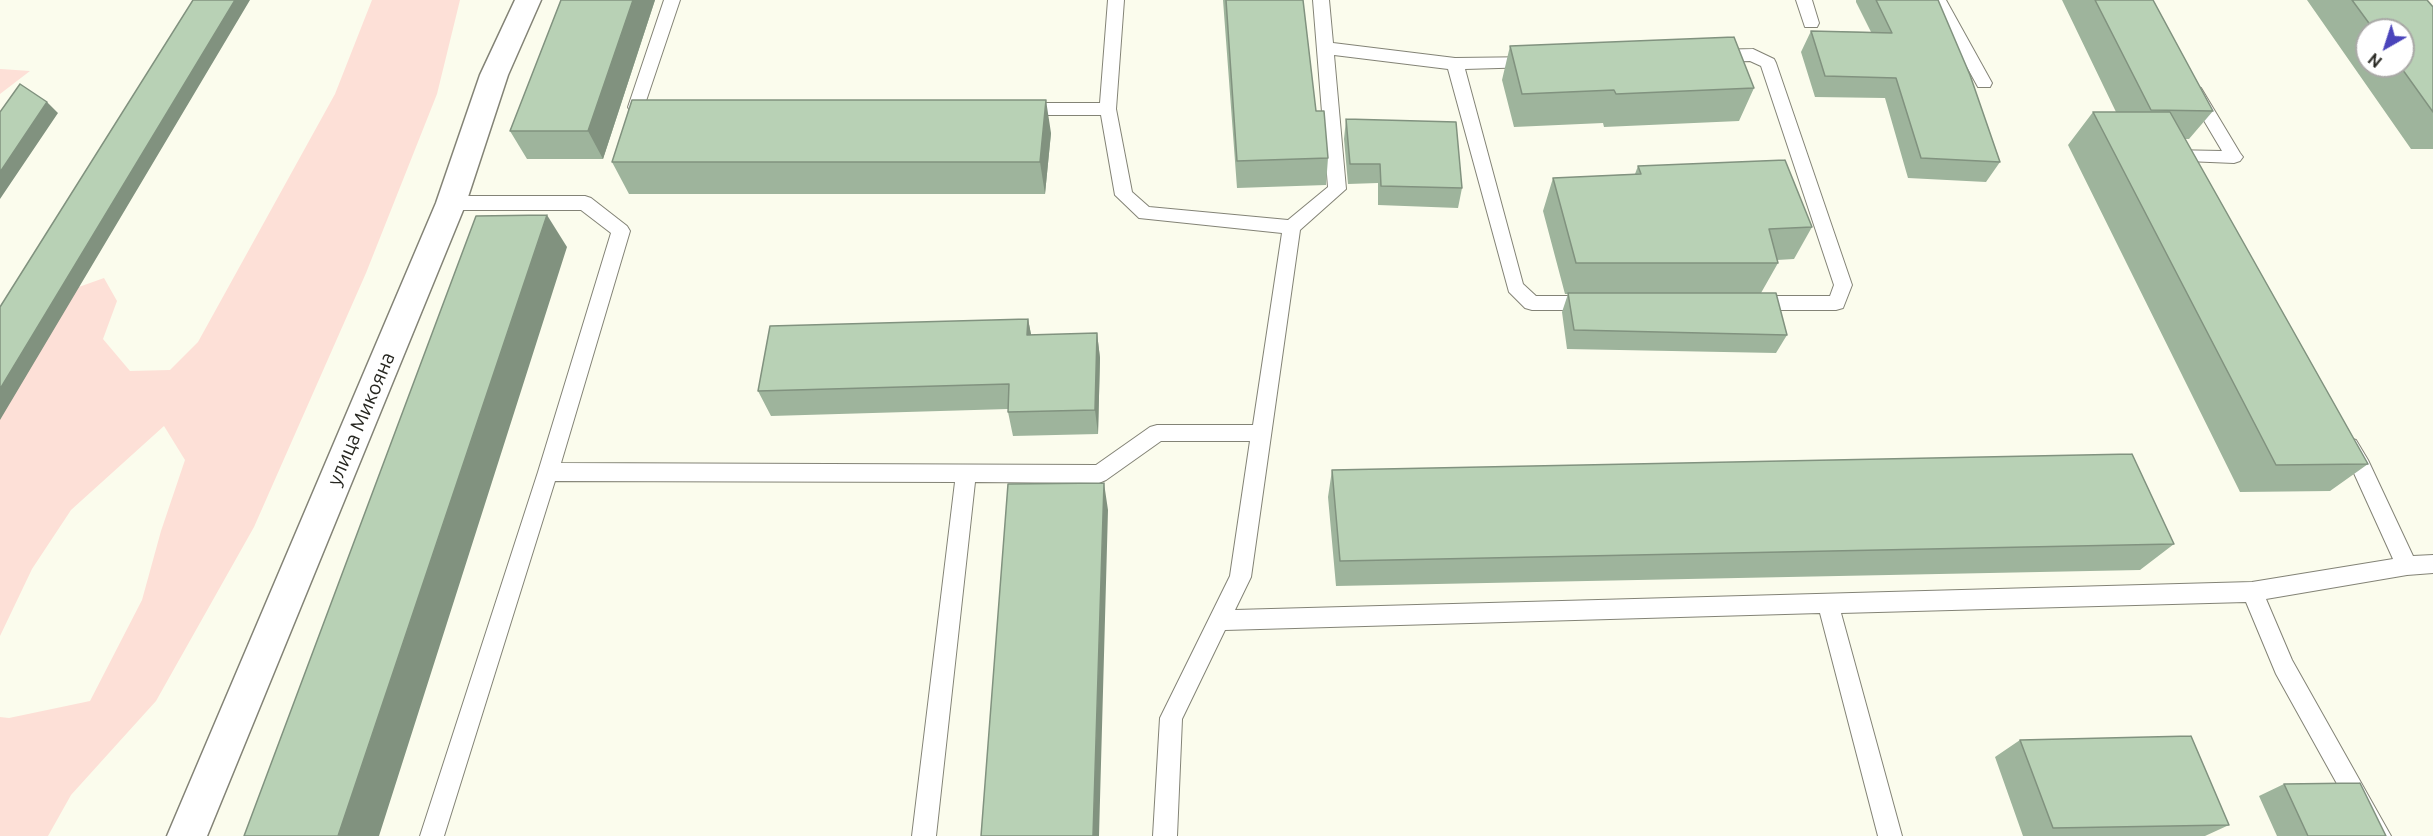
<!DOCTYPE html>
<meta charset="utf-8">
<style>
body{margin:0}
#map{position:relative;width:2433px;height:836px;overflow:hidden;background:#fbfced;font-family:Ubuntu,sans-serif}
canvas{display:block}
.north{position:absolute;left:2355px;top:18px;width:60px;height:60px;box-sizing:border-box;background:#fff;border:2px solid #a9a9a6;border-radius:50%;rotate:219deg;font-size:16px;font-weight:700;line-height:24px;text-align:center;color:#272721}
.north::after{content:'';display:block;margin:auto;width:21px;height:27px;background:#4a44bb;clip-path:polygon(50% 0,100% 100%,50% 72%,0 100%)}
</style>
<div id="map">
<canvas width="2433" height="836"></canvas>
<div class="north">N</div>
</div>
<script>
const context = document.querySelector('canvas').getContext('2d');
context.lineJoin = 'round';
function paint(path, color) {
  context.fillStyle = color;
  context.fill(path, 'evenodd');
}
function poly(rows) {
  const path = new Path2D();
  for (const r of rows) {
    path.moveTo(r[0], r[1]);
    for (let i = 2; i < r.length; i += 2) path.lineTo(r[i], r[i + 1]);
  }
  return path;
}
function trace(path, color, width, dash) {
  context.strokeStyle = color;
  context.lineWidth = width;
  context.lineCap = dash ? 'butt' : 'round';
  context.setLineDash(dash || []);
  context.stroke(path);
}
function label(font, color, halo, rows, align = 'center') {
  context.font = font + ' Ubuntu,sans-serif';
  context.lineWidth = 6;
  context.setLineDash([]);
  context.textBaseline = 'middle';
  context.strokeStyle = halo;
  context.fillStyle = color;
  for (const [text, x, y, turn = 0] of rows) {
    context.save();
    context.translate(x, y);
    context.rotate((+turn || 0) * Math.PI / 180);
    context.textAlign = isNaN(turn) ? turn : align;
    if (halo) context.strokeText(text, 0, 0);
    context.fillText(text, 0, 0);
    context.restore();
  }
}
const green = poly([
 [372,0,460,0,437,94,366,273,254,527,156,701,71,795,48,836,0,836,0,717,9,718,90,701,142,600,161,531,185,460,164,426,71,510,32,569,0,636,0,403,62,293,104,278,117,301,103,339,130,371,170,370,198,342,335,94],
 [0,69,1,69,30,71,0,94]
]);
const service = poly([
 [664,0,680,0,646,101,658,103,660,107,658,111,652,113,636,113,630,111,628,107,664,0],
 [1108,0,1124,0,1116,109,1132,192,1149,207,1288,220,1328,187,1313,0,1329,0,1333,43,1455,58,1538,57,1540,61,1538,65,1532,67,1465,69,1523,284,1536,296,1591,296,1598,298,1600,303,1598,308,1591,310,1532,310,1525,308,1509,292,1448,69,1334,55,1346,189,1300,230,1251,577,1235,610,2252,582,2393,559,2353,471,2339,446,2342,440,2349,438,2356,440,2368,460,2413,556,2433,555,2433,573,2407,575,2266,599,2292,660,2391,836,2366,836,2276,674,2246,602,1841,613,1902,836,1878,836,1820,613,1225,630,1182,719,1177,836,1153,836,1160,718,1230,576,1250,441,1161,441,1106,480,1099,483,975,482,936,836,912,836,955,482,555,481,444,836,420,836,538,472,611,233,581,210,451,210,445,208,442,203,445,198,451,196,585,196,591,198,627,226,630,231,561,463,1096,465,1150,427,1157,425,1253,425,1282,233,1139,218,1115,195,1101,115,1021,115,1015,113,1013,109,1015,105,1021,103,1100,103,1108,0],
 [1796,0,1812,0,1819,23,1817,27,1805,27,1796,0],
 [1930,0,1946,0,1992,83,1990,87,1978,87,1930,0],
 [1753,49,1774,59,1776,63,1852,285,1843,308,1836,310,1752,310,1745,308,1743,303,1745,298,1752,296,1830,296,1834,285,1761,66,1750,61,1714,62,1708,60,1706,56,1708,52,1714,50,1753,49],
 [2195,86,2201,88,2240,153,2243,157,2240,161,2234,163,2163,160,2160,156,2163,152,2169,150,2222,151,2187,92,2189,88,2195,86]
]);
const minor = poly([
 [515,0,541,0,508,75,466,203,207,836,167,836,436,203,480,75,515,0]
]);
const wall = poly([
 [561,0,655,0,603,159,527,159,510,131],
 [1223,0,1303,0,1316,111,1328,158,1326,185,1237,188],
 [1856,0,1938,0,2000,162,1986,182,1908,178,1885,98,1815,97,1801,52,1811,31,1871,32,1856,2],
 [2062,0,2153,0,2213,111,2189,139,2185,139,2368,464,2330,491,2240,492,2068,145,2093,112,2116,112],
 [2307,0,2427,0,2433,7,2433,149,2411,149],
 [2367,30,2403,30,2403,66,2367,66],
 [1510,46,1754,88,1739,121,1604,127,1603,123,1514,127,1502,80],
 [1346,119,1462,188,1458,208,1378,205,1378,183,1348,184,1344,139],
 [1051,133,1045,194,629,194,612,162],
 [1638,166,1812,227,1794,259,1777,260,1778,263,1761,293,1787,335,1776,353,1567,349,1562,312,1568,294,1565,294,1543,211,1553,178,1635,174],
 [1028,319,1031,335,1097,333,1100,358,1098,434,1013,436,1008,412,1008,409,771,416,758,391],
 [1332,470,2174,544,2140,570,1336,586,1328,497],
 [2020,740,2229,825,2205,836,2023,836,1995,757],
 [2284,784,2386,836,2277,836,2259,796]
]);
const shadedWall = poly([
 [235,0,250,0,0,420,0,389],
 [633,0,655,0,603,159,588,131],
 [1046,100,1051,133,1045,194,1040,162],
 [47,102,58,113,0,199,0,172],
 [547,215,567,247,379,836,338,836],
 [1028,319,1033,344,1027,335],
 [1097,333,1100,358,1098,434,1095,410],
 [1104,483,1108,510,1099,836,1093,836]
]);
const building = poly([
 [193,0,235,0,0,389,0,307,193,0],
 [561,0,633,0,588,131,510,131,561,0],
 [1226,0,1303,0,1316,111,1324,111,1328,158,1237,161,1226,0],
 [1876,0,1938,0,1970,75,2000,162,1921,158,1896,78,1825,76,1811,31,1892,33,1876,0],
 [2095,0,2153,0,2213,111,2151,110,2095,0],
 [2352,0,2427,0,2433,7,2433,112,2400,66,2403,66,2403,30,2374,30,2352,0],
 [1734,37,1754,88,1616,94,1614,90,1522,94,1510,46,1734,37],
 [20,84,47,102,0,172,0,112,20,84],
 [632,100,1046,100,1040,162,612,162,632,100],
 [2093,112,2170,112,2368,464,2276,465,2093,112],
 [1346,119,1456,122,1462,188,1381,186,1380,164,1350,164,1346,119],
 [1785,160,1812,227,1769,229,1778,263,1576,263,1553,178,1641,174,1638,166,1785,160],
 [547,215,338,836,244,836,476,216,547,215],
 [1568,293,1776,293,1787,335,1574,330,1568,293],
 [1028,319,1027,335,1097,333,1095,410,1008,412,1009,384,758,391,770,326,1028,319],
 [2132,454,2174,544,1340,561,1332,470,2132,454],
 [1104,483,1093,836,981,836,1008,484,1104,483],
 [2191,736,2229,825,2053,828,2020,740,2191,736],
 [2360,783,2386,836,2308,836,2284,784,2360,783]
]);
const streetNames = [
 ["улица Микояна",361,419,-67]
];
paint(green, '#fde0d7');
trace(service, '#838376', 2);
trace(minor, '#838376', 3);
paint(service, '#fff');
paint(minor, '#fff');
paint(wall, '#9eb49c');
paint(shadedWall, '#81927f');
paint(building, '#b8d1b5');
trace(building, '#81927f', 1.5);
label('20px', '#272721', '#fff', streetNames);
</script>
